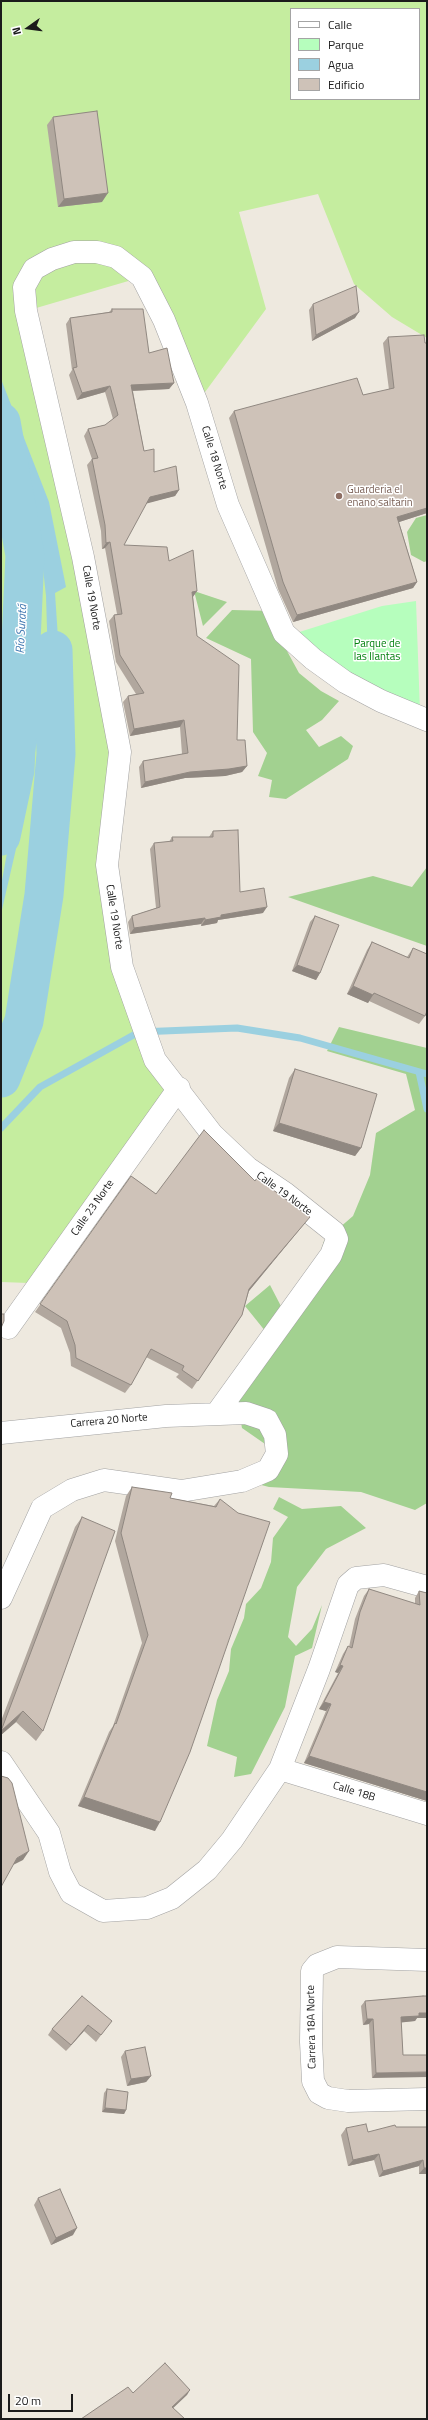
<!DOCTYPE html>
<meta charset="utf-8">
<style>
body{margin:0}
#map{position:relative;width:428px;height:2420px;overflow:hidden;background:#eee9df;font-family:"Titillium Web",sans-serif}
canvas{display:block}
.frame{position:absolute;inset:0;border:2px solid #1b1b1b;pointer-events:none}
.legend{position:absolute;left:290px;top:8px;width:130px;height:92px;box-sizing:border-box;background:#fff;border:1px solid #a4a4a4;margin:0;padding:5px 7px;list-style:none;font-size:12px;color:#1b1b1b}
.legend li{display:flex;align-items:center;gap:8px;height:20px}
.legend b{width:20px;border:1px solid #a4a4a4}
.north{position:absolute;left:8px;top:8px;width:40px;height:40px;-webkit-text-stroke:3px #fff;paint-order:stroke;rotate:256deg;font-size:11px;font-weight:700;line-height:16px;text-align:center;color:#1b1b1b}
.north::after{content:'';display:block;margin:auto;width:14px;height:18px;background:#1b1b1b;clip-path:polygon(50% 0,100% 100%,50% 72%,0 100%)}
.scale{position:absolute;left:8px;top:2394px;width:65px;height:18px;box-sizing:border-box;border:2px solid #1b1b1b;border-top:0;padding-left:5px;font-size:12px;line-height:14px;white-space:nowrap;color:#1b1b1b;-webkit-text-stroke:3px #fff;paint-order:stroke}
</style>
<div id="map">
<canvas width="428" height="2420"></canvas>
<div class="frame"></div>
<ul class="legend">
<li><b style="height:5px;background:#fff"></b>Calle</li>
<li><b style="height:11px;background:#b6febd"></b>Parque</li>
<li><b style="height:11px;background:#9bd0e0"></b>Agua</li>
<li><b style="height:11px;background:#cec2b8"></b>Edificio</li>
</ul>
<div class="north">N</div>
<div class="scale">20 m</div>
</div>
<script>
const context = document.querySelector('canvas').getContext('2d');
context.lineJoin = 'round';
function paint(path, color) {
  context.fillStyle = color;
  context.fill(path, 'evenodd');
}
function poly(rows) {
  const path = new Path2D();
  for (const r of rows) {
    path.moveTo(r[0], r[1]);
    for (let i = 2; i < r.length; i += 2) path.lineTo(r[i], r[i + 1]);
  }
  return path;
}
function trace(path, color, width, dash) {
  context.strokeStyle = color;
  context.lineWidth = width;
  context.lineCap = dash ? 'butt' : 'round';
  context.setLineDash(dash || []);
  context.stroke(path);
}
function label(font, color, halo, rows, align = 'center') {
  context.font = font + ' "Titillium Web",sans-serif';
  context.lineWidth = 3;
  context.setLineDash([]);
  context.textBaseline = 'middle';
  context.strokeStyle = halo;
  context.fillStyle = color;
  for (const [text, x, y, turn = 0] of rows) {
    context.save();
    context.translate(x, y);
    context.rotate((+turn || 0) * Math.PI / 180);
    context.textAlign = isNaN(turn) ? turn : align;
    if (halo) context.strokeText(text, 0, 0);
    context.fillText(text, 0, 0);
    context.restore();
  }
}
const grass = poly([
 [1,1,427,1,427,338,392,317,354,284,318,194,239,212,266,309,197,403,142,277,26,311,120,752,110,898,172,1088,29,1283,1,1282],
 [291,9,419,9,419,99,291,99]
]);
const forest = poly([
 [427,515,427,561,424,562,411,555,407,532,416,518],
 [194,591,227,602,203,626],
 [232,610,274,611,287,651,299,673,321,691,339,701,322,720,306,730,319,747,341,736,353,746,348,759,286,799,269,797,272,780,258,776,267,753,253,732,251,659,206,638],
 [427,867,427,946,288,897,373,876,412,887],
 [339,1027,427,1048,427,1503,415,1510,361,1492,269,1487,238,1479,278,1453,242,1428,232,1374,270,1337,245,1306,270,1285,284,1312,311,1283,324,1241,353,1216,370,1175,376,1133,415,1110,406,1074,327,1051],
 [279,1497,302,1509,341,1506,366,1528,326,1549,297,1587,288,1637,296,1646,312,1629,322,1605,312,1648,295,1656,285,1707,251,1774,234,1777,237,1757,207,1746,217,1700,229,1671,231,1649,244,1618,246,1604,261,1588,271,1562,273,1538,288,1517,273,1509]
]);
const park = poly([
 [416,601,420,712,345,682,293,634,382,606]
]);
const water = poly([
 [1,379,49,502,66,587,55,593,59,653,65,692,46,713,36,746,27,801,1,914,1,886,27,743,48,662,46,596,40,541,1,421]
]);
const stream = poly([
 [419,1072,427,1109],
 [1,1128,40,1087,139,1032,237,1028,300,1038,427,1074]
]);
const river = poly([
 [1,422,25,555,15,770,1,836],
 [1,1078,24,1021,44,895,56,754,53,650]
]);
const minor = poly([
 [8,1328,179,1088],
 [217,1413,331,1255,337,1239,334,1232,285,1193,248,1168,212,1134,155,1060,122,967,107,865,120,752,83,557,26,311,24,287,34,269,52,259,74,252,97,252,116,257,142,277,164,320,197,403,228,505,284,633,313,659,345,682,381,701,427,720],
 [1,1433,166,1416,246,1413,267,1420,275,1435,277,1454,268,1470,242,1481,181,1491,104,1480,72,1490,42,1508,1,1598],
 [1,1762,49,1833,60,1872,71,1893,103,1911,147,1908,172,1898,207,1870,232,1840,280,1769,319,1669,348,1585,356,1578,384,1575,427,1587],
 [280,1769,427,1814],
 [427,1960,337,1957,317,1965,312,1971,311,2042,313,2081,319,2093,328,2098,348,2101,427,2099]
]);
const wall = poly([
 [53,117,102,202,58,207,47,125],
 [313,304,355,318,312,341,309,310],
 [112,309,174,383,169,389,133,391,144,451,154,472,179,490,175,496,146,503,124,545,169,561,197,591,193,597,197,636,247,766,242,772,225,776,185,778,141,788,139,767,143,761,182,754,180,727,130,736,123,702,128,696,136,694,116,662,109,621,114,615,117,614,105,548,102,549,101,531,87,465,92,459,84,436,88,429,105,425,113,419,105,392,77,400,69,375,72,370,66,324,70,318,109,312],
 [388,337,427,513,399,522,417,582,413,588,293,622,278,589,229,418,234,411,363,395,389,390,383,343],
 [213,831,240,892,263,913,218,920,217,923,201,926,201,924,130,934,128,922,132,916,156,908,150,849,154,843,169,842,172,837,209,837],
 [315,916,320,973,316,980,292,971,310,922],
 [372,942,407,957,413,948,425,1016,419,1024,369,1001,368,1003,347,994,367,950],
 [295,1069,361,1148,355,1156,273,1131,289,1078],
 [131,1176,156,1194,255,1181,304,1224,249,1291,242,1315,192,1389,176,1377,179,1374,146,1357,131,1385,125,1393,71,1366,70,1353,61,1328,35,1312],
 [132,1487,170,1498,214,1506,220,1499,155,1831,78,1806,109,1732,113,1726,142,1643,115,1541,126,1496],
 [82,1517,43,1731,36,1741,16,1722,1,1735,1,1721,75,1527],
 [369,1589,415,1604,415,1598,419,1591,427,1593,427,1801,304,1763,326,1711,319,1709,338,1673,335,1672,343,1654,348,1646,349,1647,355,1619,364,1596],
 [82,1996,107,2027,96,2042,84,2031,66,2051,48,2035,52,2029],
 [427,1996,427,2018,417,2018,415,2021,401,2022,403,2055,372,2078,369,2024,363,2025,361,2006,365,2001],
 [125,2051,151,2076,146,2082,127,2086,121,2057],
 [107,2089,126,2110,124,2114,102,2112,104,2093],
 [396,2127,427,2127,427,2174,419,2174,419,2166,379,2177,374,2160,348,2166,341,2135,346,2128,368,2132],
 [38,2198,73,2235,51,2245,34,2205]
]);
const shadedWall = poly([
 [108,193,102,202,58,207,64,199],
 [359,312,355,318,312,341,316,335],
 [174,383,169,389,127,391,131,385],
 [110,386,105,392,77,400,82,393],
 [179,490,175,496,145,504,150,497],
 [427,508,427,513,393,524,397,517],
 [110,542,105,548,102,549,106,543],
 [417,582,413,588,293,622,297,615],
 [197,591,192,598,192,592],
 [184,720,180,727,130,736,134,729],
 [247,766,242,772,225,776,185,778,141,788,145,782,190,772],
 [267,907,263,913,218,920,217,923,201,926,205,920,221,915],
 [205,918,201,924,130,934,134,928],
 [297,965,320,973,316,980,292,971],
 [353,986,373,995,368,1003,347,994],
 [279,1123,361,1148,355,1156,273,1131],
 [310,1217,304,1224,244,1297,249,1289],
 [340,1665,343,1666,338,1673,335,1672],
 [324,1702,331,1704,326,1711,319,1709],
 [23,1711,16,1722,1,1735,1,1731],
 [309,1756,427,1792,427,1801,304,1763],
 [84,1797,160,1822,155,1831,78,1806],
 [29,1851,23,1860,11,1866,17,1858],
 [419,2013,427,2013,427,2018,417,2018,415,2021,397,2023,401,2017],
 [367,2019,373,2019,369,2024,363,2025],
 [88,2025,84,2031,66,2051,71,2045],
 [427,2072,427,2077,372,2078,376,2073],
 [151,2076,146,2082,127,2086,131,2079],
 [105,2108,126,2110,124,2114,102,2112],
 [379,2154,374,2160,348,2166,353,2160],
 [423,2160,419,2166,379,2177,383,2171],
 [424,2168,427,2168,427,2174,419,2174],
 [77,2228,73,2235,51,2245,56,2238],
 [190,2390,187,2395,169,2412,172,2407]
]);
const building = poly([
 [97,111,108,193,64,199,53,117,97,111],
 [356,286,359,312,316,335,313,304,356,286],
 [112,309,143,309,149,353,167,348,174,383,131,385,144,451,154,449,154,472,176,466,179,490,150,497,124,545,167,547,169,561,193,550,197,591,192,592,197,636,239,665,237,740,245,740,247,766,229,769,190,772,145,782,143,761,188,753,184,720,134,729,128,696,144,693,120,655,114,615,122,614,110,542,106,543,105,525,92,459,98,458,88,429,105,425,118,415,110,386,82,393,73,368,77,367,70,318,112,312,112,309],
 [424,335,425,343,427,343,427,508,397,517,417,582,297,615,283,582,234,411,357,378,363,395,394,388,388,337,424,335],
 [238,830,240,892,264,888,267,907,221,915,221,917,205,920,205,918,134,928,132,916,160,907,154,843,173,841,172,837,213,837,213,831,238,830],
 [315,916,339,925,320,973,297,965,315,916],
 [372,942,409,958,413,948,427,954,427,1011,425,1016,374,993,373,995,353,986,372,942],
 [295,1069,377,1094,361,1148,279,1123,295,1069],
 [204,1130,255,1181,257,1178,310,1217,249,1289,242,1315,198,1381,182,1370,184,1366,151,1349,131,1385,76,1358,75,1345,67,1321,40,1304,131,1176,156,1194,204,1130],
 [1,1314,4,1314,4,1321,1,1328,1,1314],
 [132,1487,172,1493,170,1498,216,1507,220,1499,238,1513,270,1522,190,1752,160,1822,84,1797,115,1723,116,1724,148,1635,121,1533,132,1487],
 [82,1517,115,1531,43,1731,23,1711,1,1731,82,1517],
 [369,1589,420,1605,419,1591,427,1593,427,1792,309,1756,331,1704,324,1702,343,1666,340,1665,348,1646,352,1648,360,1612,369,1589],
 [1,1776,8,1778,12,1783,29,1851,17,1858,1,1887,1,1776],
 [82,1996,112,2021,101,2035,88,2025,71,2045,52,2029,82,1996],
 [423,1996,427,1996,427,2013,419,2013,419,2016,401,2017,403,2055,427,2055,427,2072,376,2073,373,2019,367,2019,365,2001,423,1996],
 [145,2047,151,2076,131,2079,125,2051,145,2047],
 [107,2089,128,2092,126,2110,105,2108,107,2089],
 [366,2124,368,2132,395,2125,396,2127,427,2127,427,2168,424,2168,423,2160,383,2171,379,2154,353,2160,346,2128,366,2124],
 [60,2189,77,2228,56,2238,38,2198,60,2189],
 [165,2363,190,2390,172,2407,185,2419,81,2419,128,2387,133,2393,165,2363]
]);
const markers = [
 [339,496,4,"#8d6e63"]
];
const streetNames = [
 ["Calle 18 Norte",214,458,73],
 ["Calle 19 Norte",91,598,80],
 ["Calle 19 Norte",114,917,81],
 ["Calle 19 Norte",284,1194,36],
 ["Calle 23 Norte",93,1208,-55],
 ["Carrera 20 Norte",109,1421,-5],
 ["Calle 18B",354,1792,17],
 ["Carrera 18A Norte",312,2027,-91]
];
const educationNames = [
 ["Guarderia el",347,490],
 ["enano saltarin",347,503]
];
const parkNames = [
 ["Parque de",377,644],
 ["las llantas",377,657]
];
const waterNames = [
 ["Río Suratá",22,629,-87]
];
paint(grass, '#c5ed9f');
paint(forest, '#a2d190');
paint(park, '#b6febd');
paint(water, '#9bd0e0');
trace(stream, '#9bd0e0', 7);
trace(river, '#9bd0e0', 39);
trace(minor, '#a2a2a2', 23);
trace(minor, '#fff', 22);
paint(wall, '#b1a79e');
paint(shadedWall, '#908881');
paint(building, '#cec2b8');
trace(building, '#908881', 1);
for (const [x, y, r, color] of markers) {
  const dot = new Path2D();
  dot.arc(x, y, r, 0, 2 * Math.PI);
  context.fillStyle = color;
  context.fill(dot);
  trace(dot, '#fff', 1.5);
}
label('11px', '#1b1b1b', '#fff', streetNames);
label('11px', '#785e54', '#fff', educationNames, 'left');
label('11px', '#02800e', '#fff', parkNames);
label('italic 12px', '#4178b1', '#fff', waterNames);
</script>
